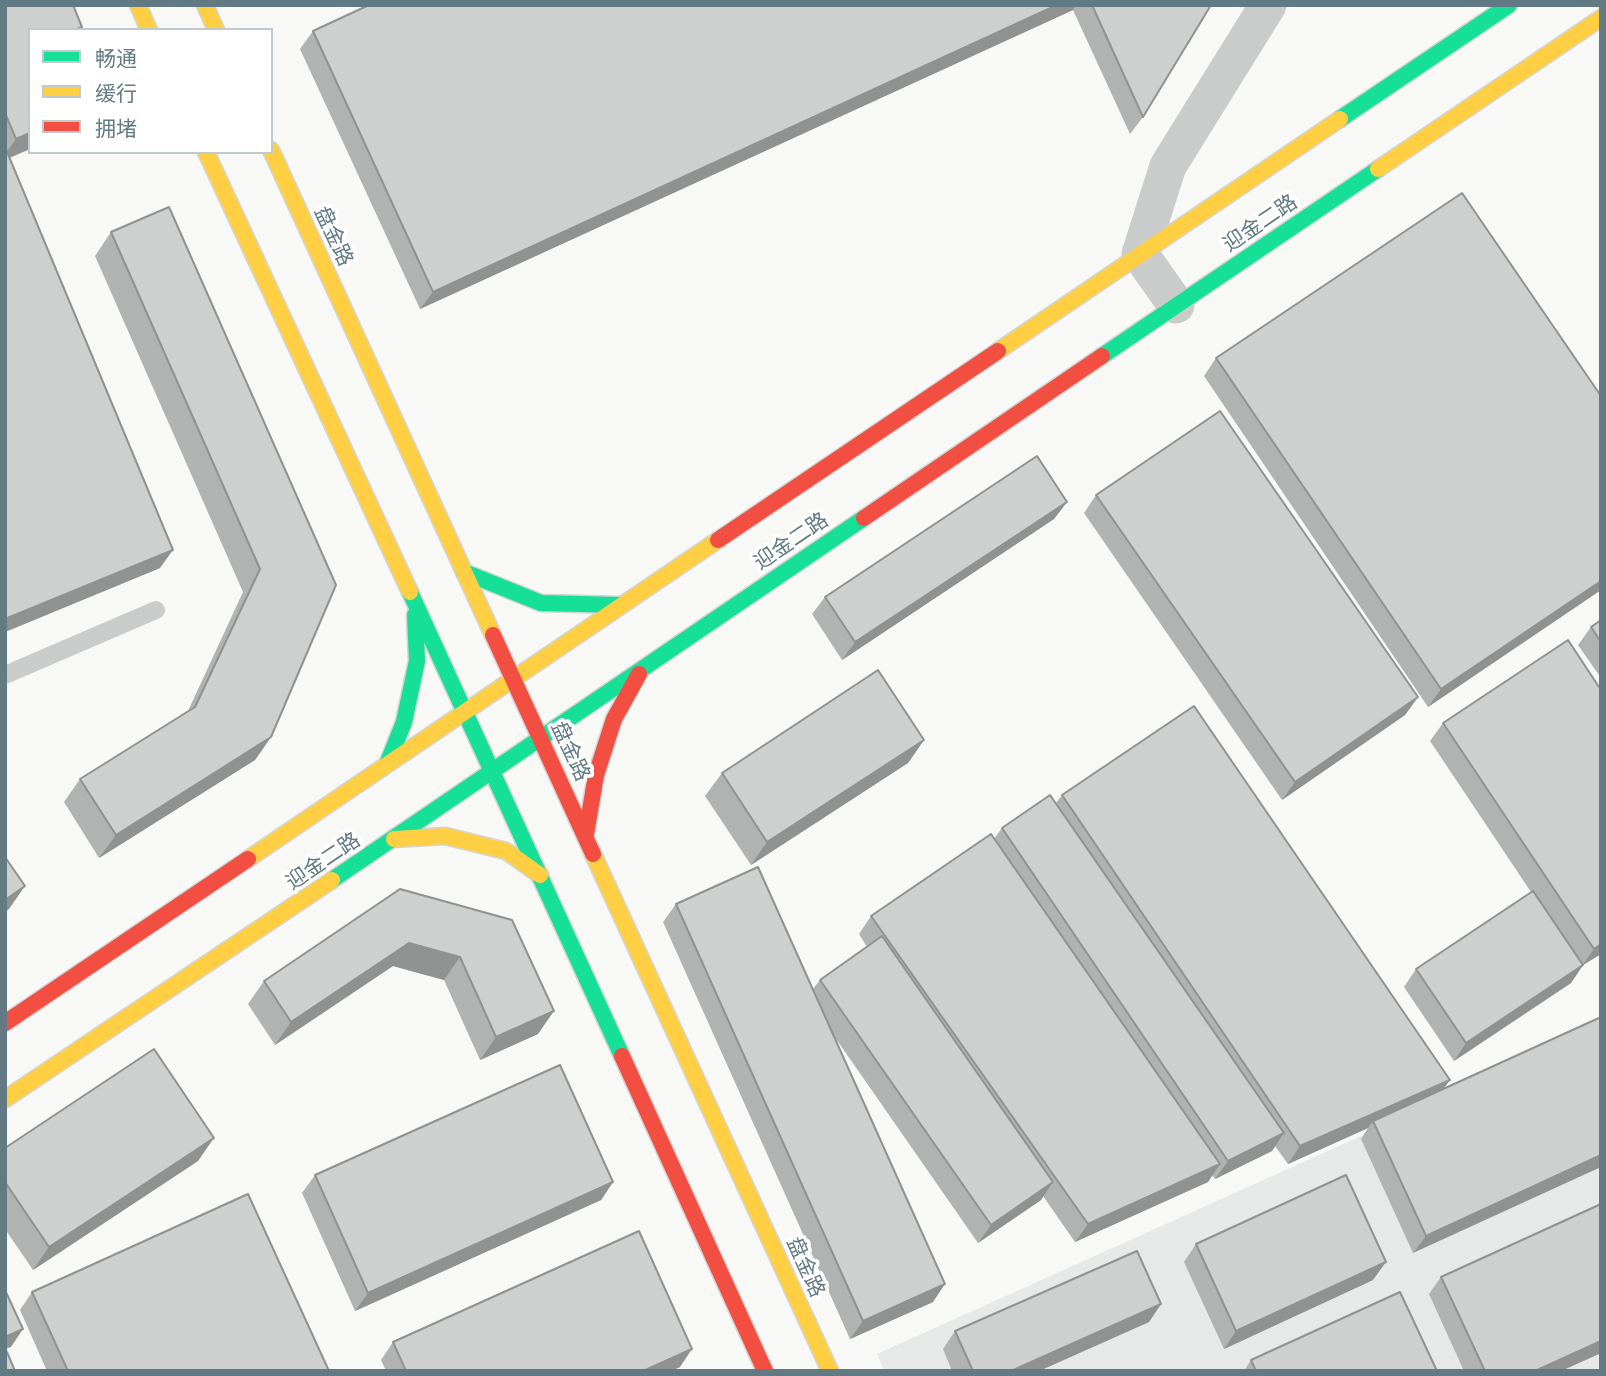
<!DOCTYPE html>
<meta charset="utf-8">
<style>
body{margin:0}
#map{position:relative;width:1606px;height:1376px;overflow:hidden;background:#f8f8f7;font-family:Commissioner,"Noto Sans SC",sans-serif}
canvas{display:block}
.frame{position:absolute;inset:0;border:7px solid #627a83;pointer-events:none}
.legend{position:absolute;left:28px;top:28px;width:245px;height:126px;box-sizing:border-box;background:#fff;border:2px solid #c0cacd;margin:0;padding:9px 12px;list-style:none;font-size:21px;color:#627a83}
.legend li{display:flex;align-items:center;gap:14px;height:35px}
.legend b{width:35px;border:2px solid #c0cacd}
</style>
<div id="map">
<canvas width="1606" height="1376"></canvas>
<div class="frame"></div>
<ul class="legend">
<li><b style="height:9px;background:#16e098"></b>畅通</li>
<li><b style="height:9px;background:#ffcf43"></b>缓行</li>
<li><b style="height:9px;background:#f24e42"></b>拥堵</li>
</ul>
</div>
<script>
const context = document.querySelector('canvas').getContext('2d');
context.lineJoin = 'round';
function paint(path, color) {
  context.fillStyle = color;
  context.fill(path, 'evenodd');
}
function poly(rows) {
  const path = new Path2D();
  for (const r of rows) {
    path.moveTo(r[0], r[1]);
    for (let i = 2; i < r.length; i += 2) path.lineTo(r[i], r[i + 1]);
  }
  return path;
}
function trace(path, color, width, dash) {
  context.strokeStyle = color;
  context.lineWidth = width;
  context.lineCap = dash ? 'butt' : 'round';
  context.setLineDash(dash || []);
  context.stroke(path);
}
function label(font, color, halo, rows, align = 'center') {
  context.font = font + ' Commissioner,"Noto Sans SC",sans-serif';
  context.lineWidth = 7;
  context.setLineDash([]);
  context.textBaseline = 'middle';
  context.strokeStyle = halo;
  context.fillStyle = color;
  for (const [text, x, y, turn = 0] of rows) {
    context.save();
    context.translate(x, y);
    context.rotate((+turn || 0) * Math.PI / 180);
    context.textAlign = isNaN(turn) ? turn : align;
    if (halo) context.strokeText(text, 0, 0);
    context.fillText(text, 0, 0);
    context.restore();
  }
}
const built = poly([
 [1601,1028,1601,1371,884,1371,877,1354]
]);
const lane = poly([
 [5,675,156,610]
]);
const street = poly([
 [1176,305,1140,254,1168,166,1268,5]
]);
const fast = poly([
 [1340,119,1509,5],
 [1102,356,1378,169],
 [464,572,541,603,620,605],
 [410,592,622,1056],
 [388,762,404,722,417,661,415,615],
 [332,880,864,518]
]);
const slow = poly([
 [138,5,149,30],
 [205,5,216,30],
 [271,150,493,635],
 [206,152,410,592],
 [1378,169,1601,18],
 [998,351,1340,119],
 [394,839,445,836,506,851,540,875],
 [593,854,830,1371],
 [248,859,718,540],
 [5,1099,332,880]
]);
const jam = poly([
 [864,518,1102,356],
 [718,540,998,351],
 [493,635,593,854],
 [586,834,596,775,614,719,639,674],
 [5,1023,248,859],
 [622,1056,765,1371]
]);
const wall = poly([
 [5,5,82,27,80,30,30,30,30,149,10,158,160,568,5,632],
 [369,5,1211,5,1143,117,1130,134,1073,10,420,309,300,49,313,31],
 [111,232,336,585,271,737,255,760,99,858,64,802,80,779,188,711,243,592,95,256],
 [1216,358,1601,396,1601,590,1428,707,1204,376],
 [1096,495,1418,697,1405,715,1282,800,1084,513],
 [1067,502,1054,519,842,660,812,614,825,597],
 [1601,620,1601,678,1578,645,1591,627],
 [1601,690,1601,954,1583,965,1571,983,1454,1061,1404,987,1416,969,1531,892,1430,741,1443,723],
 [924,740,908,763,751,865,705,796,722,773],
 [1062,795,1444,1089,1601,1017,1413,1253,1361,1139,1368,1128,1288,1164,1275,1146,1272,1151,1215,1179,1212,1175,1208,1182,1075,1242,1043,1196,1041,1200,978,1243,834,1036,933,1302,850,1339,663,922,676,904,813,989,820,980,867,947,859,934,871,916,994,839,1002,828,1056,803],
 [400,889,538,1034,480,1060,444,980,393,966,275,1045,248,1004,264,981],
 [5,1148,198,1161,33,1270,5,1229],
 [315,1175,613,1182,601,1200,355,1311,302,1193],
 [1601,1204,1601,1353,1561,1371,1464,1371,1429,1294,1441,1277],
 [1196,1244,1373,1280,1224,1349,1184,1262],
 [32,1292,329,1371,47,1371,20,1310],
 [1161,1304,1149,1322,1039,1371,952,1371,943,1349,955,1331],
 [393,1342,680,1367,671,1371,386,1371,381,1360],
 [1251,1360,1437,1371,1244,1371]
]);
const shadedWall = poly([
 [1057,5,1076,5,1073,10,420,309,433,292],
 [30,133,30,149,5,159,5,154,16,139],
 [1067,502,1054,519,842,660,855,642],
 [173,550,160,568,5,632,5,619],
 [1601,581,1601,590,1428,707,1441,689],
 [1418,697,1405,715,1282,800,1295,782],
 [271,737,255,760,99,858,116,835],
 [924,740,908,763,751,865,767,842],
 [25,886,9,909,5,912,5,900],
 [409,943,460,957,444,980,393,966,275,1045,291,1022],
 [1601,944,1601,954,1583,965,1571,983,1454,1061,1466,1043,1581,967,1594,949],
 [554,1011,538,1034,480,1060,496,1037],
 [1450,1080,1437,1098,1373,1121,1368,1128,1288,1164,1300,1146],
 [1284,1133,1272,1151,1215,1179,1228,1161],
 [214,1138,198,1161,33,1270,49,1247],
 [1601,1155,1601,1167,1413,1253,1426,1236],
 [1220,1164,1208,1182,1075,1242,1088,1224],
 [613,1182,601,1200,355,1311,368,1293],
 [1053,1182,1041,1200,978,1243,991,1225],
 [1386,1262,1373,1280,1224,1349,1236,1331],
 [945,1284,933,1302,850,1339,863,1321],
 [1161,1304,1149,1322,1039,1371,1011,1371],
 [23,1329,11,1347,5,1349,5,1337],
 [1601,1341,1601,1353,1561,1371,1535,1371],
 [692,1349,680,1367,671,1371,643,1371]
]);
const building = poly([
 [5,5,73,5,82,27,74,30,30,30,30,133,16,139,5,113,5,5],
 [369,5,1057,5,433,292,313,31,369,5],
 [1092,5,1211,5,1143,117,1092,5],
 [5,147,173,550,5,619,5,147],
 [1462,193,1601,396,1601,581,1441,689,1216,358,1462,193],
 [169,207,336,585,271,737,116,835,80,779,195,707,260,569,111,232,169,207],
 [1220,411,1418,697,1295,782,1096,495,1220,411],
 [1037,456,1067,502,855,642,825,597,1037,456],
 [1601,620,1601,642,1591,627,1601,620],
 [1568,640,1601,690,1601,944,1594,949,1443,723,1568,640],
 [878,670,924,740,767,842,722,773,878,670],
 [1194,706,1450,1080,1300,1146,1062,795,1194,706],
 [1050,795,1284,1133,1228,1161,1002,828,1050,795],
 [991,834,1220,1164,1088,1224,871,916,991,834],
 [5,857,25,886,5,900,5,857],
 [758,867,945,1284,863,1321,676,904,758,867],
 [400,889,512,920,554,1011,496,1037,460,957,409,943,291,1022,264,981,400,889],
 [1533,891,1583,965,1466,1043,1416,969,1533,891],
 [882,936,1053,1182,991,1225,820,980,882,936],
 [1601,1017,1601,1155,1426,1236,1373,1121,1601,1017],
 [154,1049,214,1138,49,1247,5,1182,5,1148,154,1049],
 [560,1065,613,1182,368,1293,315,1175,560,1065],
 [1346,1175,1386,1262,1236,1331,1196,1244,1346,1175],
 [248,1194,329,1371,68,1371,32,1292,248,1194],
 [1601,1204,1601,1341,1535,1371,1485,1371,1441,1277,1601,1204],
 [639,1231,692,1349,643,1371,406,1371,393,1342,639,1231],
 [1137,1251,1161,1304,1011,1371,973,1371,955,1331,1137,1251],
 [5,1290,23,1329,5,1337,5,1290],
 [1400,1292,1437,1371,1256,1371,1251,1360,1400,1292],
 [5,1352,7,1352,15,1371,5,1371,5,1352]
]);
const streetNames = [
 ["迎金二路",1260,223,-34],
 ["盘金路",334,236,65],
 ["迎金二路",791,541,-34],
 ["盘金路",571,751,65],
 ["迎金二路",323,861,-34],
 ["盘金路",806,1267,66]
];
paint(built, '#e7e9e9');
trace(fast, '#d3d5d5', 19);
trace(slow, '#d3d5d5', 19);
trace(jam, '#d3d5d5', 19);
trace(lane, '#cacccc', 18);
trace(street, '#cacccc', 37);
trace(fast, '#16e098', 16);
trace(slow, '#ffcf43', 16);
trace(jam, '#f24e42', 16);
paint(wall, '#b1b3b3');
paint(shadedWall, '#909292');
paint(building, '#ced0d0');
trace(building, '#909292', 2);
label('21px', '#627a83', '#fff', streetNames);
</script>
